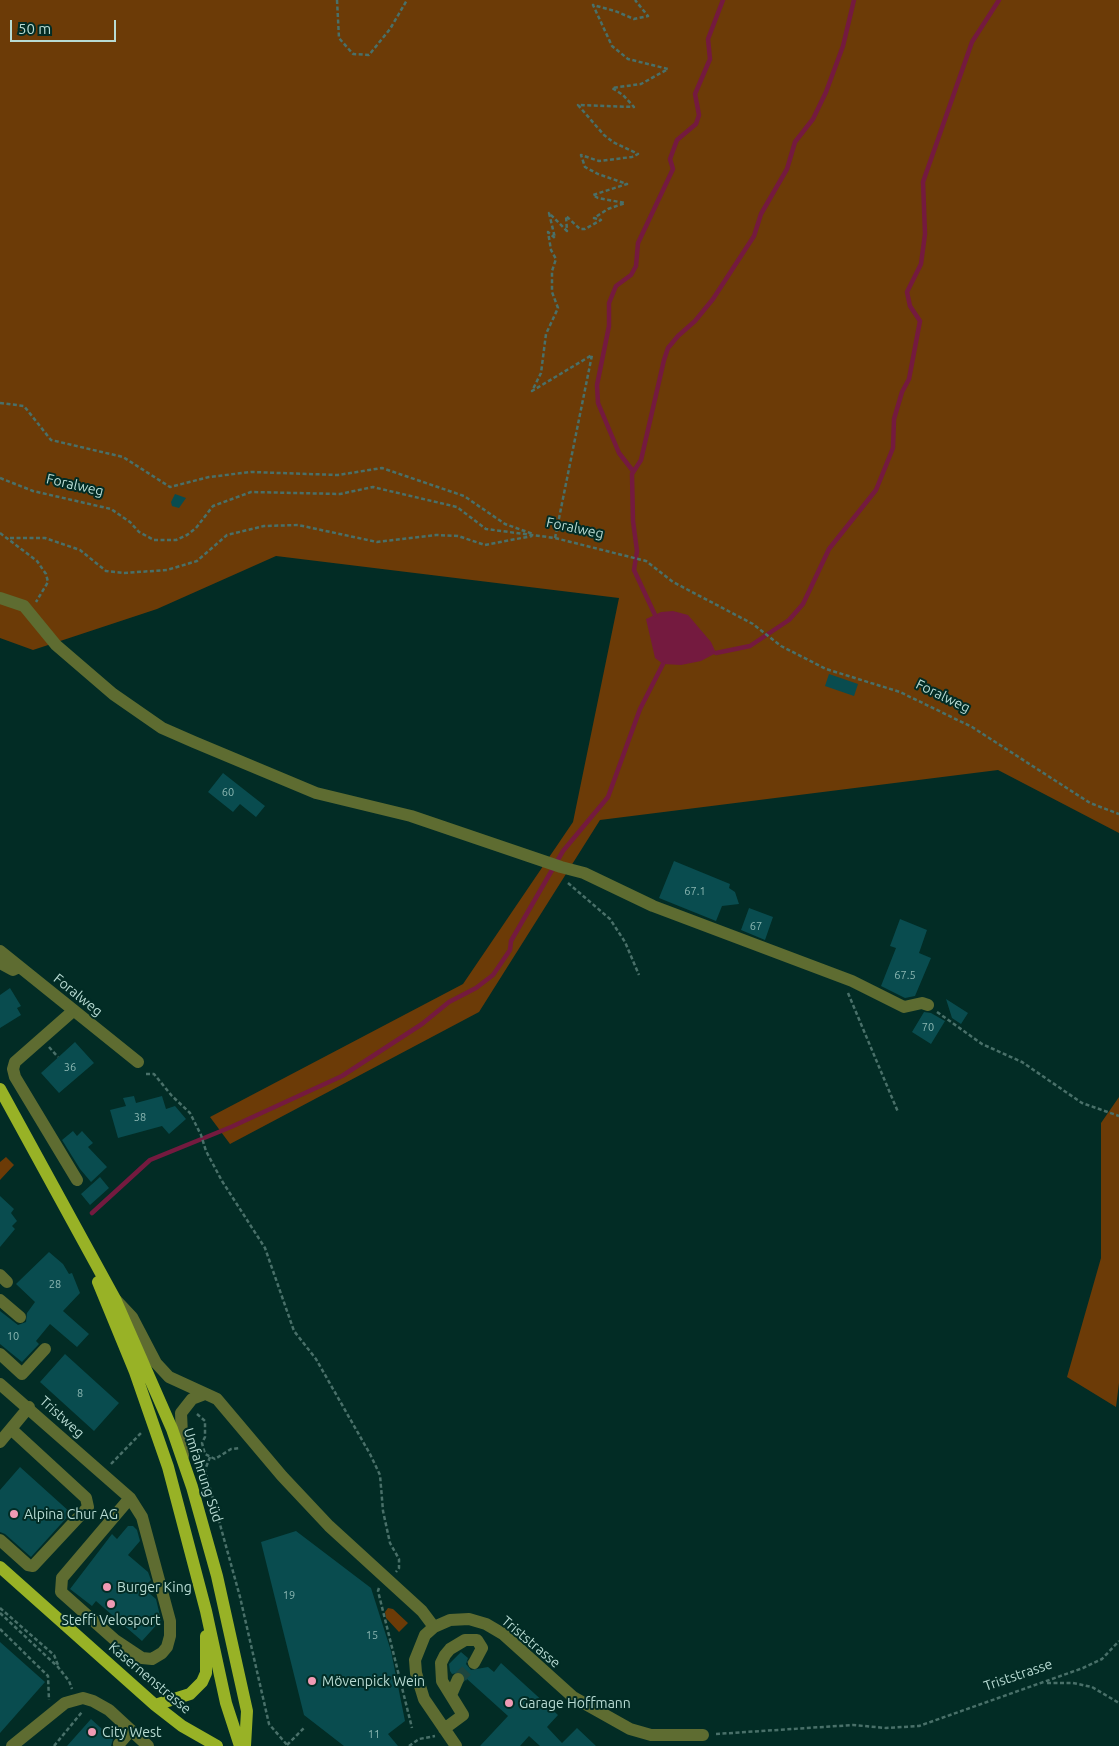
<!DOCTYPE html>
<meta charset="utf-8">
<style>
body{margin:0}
#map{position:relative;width:1119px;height:1746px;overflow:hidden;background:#022c25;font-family:Ubuntu,sans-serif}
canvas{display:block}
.scale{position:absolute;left:10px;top:20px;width:106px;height:22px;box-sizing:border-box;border:2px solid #b8dbd3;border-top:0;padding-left:6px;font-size:15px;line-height:18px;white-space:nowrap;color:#b8dbd3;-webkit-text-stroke:4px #022c25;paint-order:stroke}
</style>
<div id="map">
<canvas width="1119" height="1746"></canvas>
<div class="scale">50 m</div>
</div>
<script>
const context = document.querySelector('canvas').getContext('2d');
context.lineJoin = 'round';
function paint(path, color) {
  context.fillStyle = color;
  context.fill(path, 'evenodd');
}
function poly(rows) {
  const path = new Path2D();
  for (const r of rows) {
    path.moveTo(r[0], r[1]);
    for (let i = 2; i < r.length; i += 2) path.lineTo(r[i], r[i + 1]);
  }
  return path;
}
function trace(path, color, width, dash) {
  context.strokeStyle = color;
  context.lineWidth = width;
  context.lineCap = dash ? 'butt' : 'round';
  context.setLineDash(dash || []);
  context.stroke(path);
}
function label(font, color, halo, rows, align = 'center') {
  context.font = font + ' Ubuntu,sans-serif';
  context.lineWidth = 4;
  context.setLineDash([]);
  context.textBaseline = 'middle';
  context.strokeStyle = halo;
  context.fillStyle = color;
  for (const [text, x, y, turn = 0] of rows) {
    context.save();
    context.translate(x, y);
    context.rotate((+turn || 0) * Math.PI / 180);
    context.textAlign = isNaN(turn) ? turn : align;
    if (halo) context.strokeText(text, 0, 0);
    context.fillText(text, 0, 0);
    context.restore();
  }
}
const green = poly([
 [0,0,1119,0,1119,833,998,770,600,820,479,1012,230,1144,210,1117,463,984,573,822,619,598,276,556,157,609,33,650,0,638],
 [1119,1097,1119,1383,1116,1407,1067,1377,1101,1258,1101,1123],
 [6,1157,14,1165,0,1180,0,1162],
 [388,1608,393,1609,408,1623,399,1632,386,1618,385,1612]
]);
const water = poly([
 [673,611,688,615,711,642,716,653,701,661,681,665,663,664,655,658,646,619,661,612]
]);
const stream = poly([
 [633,471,619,453,598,403,597,385,609,326,609,303,616,286,631,275,636,266,638,243,673,169,670,159,677,140,696,124,699,115,695,94,710,59,708,39,723,0],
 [655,615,634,570,637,551,633,521,632,474,641,460,664,360,668,348,678,336,695,321,713,299,754,236,761,214,787,169,795,142,813,119,826,92,843,46,854,0],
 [716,653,750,646,789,620,803,604,829,549,876,490,893,448,894,419,902,392,909,379,920,321,910,306,907,292,921,264,925,234,923,182,972,42,999,0],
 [92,1213,150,1160,231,1127,342,1076,422,1024,449,1002,476,988,493,975,510,950,511,941,563,851,608,797,640,709,663,664]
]);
const building = poly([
 [175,494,186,498,179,508,172,506,171,502],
 [829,674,858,684,854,696,825,686],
 [223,773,265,806,256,817,240,804,233,812,208,792],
 [674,861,730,884,729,888,735,892,739,904,722,906,716,921,659,898],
 [749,908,773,917,765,940,741,930],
 [900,919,927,930,919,953,931,958,915,996,905,998,881,986,896,948,890,946],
 [10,988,21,1006,17,1008,21,1015,0,1028,0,995],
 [946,999,968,1013,961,1024,952,1018],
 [924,1012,931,1013,945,1021,931,1044,912,1032],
 [75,1042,94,1063,59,1093,41,1073],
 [134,1096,136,1103,162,1096,166,1109,175,1106,186,1119,169,1134,162,1126,118,1138,110,1110,126,1106,123,1098],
 [73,1131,77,1136,82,1131,93,1143,88,1147,107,1167,91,1182,80,1169,62,1140],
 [100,1177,109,1188,90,1205,81,1194],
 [0,1196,14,1209,11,1213,17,1221,12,1226,15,1229,0,1247],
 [49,1252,63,1264,69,1274,72,1273,80,1293,63,1311,89,1334,77,1347,50,1324,36,1341,39,1344,22,1362,0,1344,0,1311,18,1325,26,1322,27,1313,35,1302,16,1284],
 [65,1354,119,1403,94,1431,40,1382],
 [20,1467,71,1513,31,1557,5,1534,0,1532,0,1490],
 [128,1526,133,1526,137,1530,140,1541,128,1555,148,1572,151,1580,143,1588,156,1599,161,1620,142,1641,96,1601,92,1606,70,1589,112,1534,117,1539],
 [296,1531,371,1588,391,1651,405,1721,388,1734,398,1746,344,1746,304,1715,261,1542],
 [0,1642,45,1682,0,1733],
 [461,1652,468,1658,466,1664,471,1670,488,1667,494,1672,501,1663,558,1715,547,1727,562,1743,577,1728,596,1746,540,1746,529,1736,520,1746,480,1746,508,1716,467,1679,466,1681,462,1672,452,1674,450,1671,449,1664],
 [91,1719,113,1739,111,1746,67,1746]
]);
const minorTunnel = poly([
 [458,1679,474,1663]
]);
const path = poly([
 [337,0,339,38,353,54,369,55,390,29,407,0],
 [0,403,24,406,51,440,123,457,170,487,209,477,251,472,338,475,382,468,464,496,505,524,533,534],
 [0,478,33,491,111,509,130,522,139,532,154,540,176,540,187,535,196,528,213,506,251,492,340,494,373,487,457,507,486,529,555,538,646,561,673,582,753,624,781,646,826,669,900,692,972,727,1090,803,1119,814],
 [0,533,37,561,46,574,48,582,36,602],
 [10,538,45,538,80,550,106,571,124,573,167,570,197,561,227,535,264,526,298,525,377,542,436,535,458,536,485,545,532,536],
 [555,538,592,355,532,391,541,373,546,334,558,308,552,292,552,271,556,259,551,250,548,232,555,238,549,213,567,231,566,216,580,229,585,229,601,220,594,218,608,209,625,203,598,198,593,195,627,184,598,174,585,167,581,155,599,161,632,157,638,154,613,142,604,135,578,105,634,107,623,95,612,88,641,84,668,69,628,59,612,46,593,5,615,11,634,19,648,16,635,0],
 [568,883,610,919,625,942,639,975],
 [848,993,898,1112],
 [937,1012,982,1044,1022,1062,1082,1103,1119,1116],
 [49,1047,58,1057],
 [146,1074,154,1074,172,1096,190,1113,201,1135,206,1151,222,1181,265,1248,294,1331,316,1359,370,1454,380,1475,383,1511,390,1543,399,1559,399,1568,396,1572],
 [197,1414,205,1421,205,1437,202,1443,205,1454,215,1459,231,1449,240,1448],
 [210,1457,205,1470,240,1597,269,1724,288,1746],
 [111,1464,142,1432],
 [379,1588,378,1591,412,1728],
 [0,1608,54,1655,58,1665],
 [0,1613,58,1667,69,1681,72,1689],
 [0,1629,48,1676,49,1700],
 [1047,1683,1073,1683,1092,1687,1119,1703],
 [716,1734,853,1725,886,1728,919,1726,1083,1668,1102,1659,1119,1641],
 [287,1745,305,1727],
 [54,1746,82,1712],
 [409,1746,419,1739,435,1736]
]);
const minor = poly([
 [0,598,24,606,56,645,113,694,162,728,194,742,316,793,411,816,561,867,584,873,653,906,852,981,904,1007,922,1003,928,1005],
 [0,951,138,1062],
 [0,963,13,970,19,967],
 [73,1011,15,1062,13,1069,15,1077,77,1180],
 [0,1275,7,1282],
 [0,1300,20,1317],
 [116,1300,132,1317,156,1363,169,1377,217,1399,282,1476,329,1526,422,1611,434,1627],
 [0,1354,22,1374,45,1349],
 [0,1384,130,1498,142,1517,170,1621,170,1636,167,1647,162,1653,152,1659,142,1658,115,1640,61,1592,62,1578,130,1498],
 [0,1442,29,1407],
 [183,1456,181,1413,192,1399,205,1394],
 [0,1540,28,1565,33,1566,88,1507,86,1498,11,1429],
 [451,1695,458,1679],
 [444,1729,463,1715,442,1681,441,1663,445,1655,450,1649,465,1640,477,1640,482,1648,474,1663],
 [119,1744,131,1730],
 [12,1746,65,1703,83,1698,93,1701,109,1710,148,1746],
 [456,1746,424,1699,416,1673,415,1660,425,1635,434,1627,450,1620,469,1619,486,1624,503,1634,573,1697,630,1729,651,1735,703,1735]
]);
const major = poly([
 [0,1089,115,1299,172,1429,192,1487,217,1576,247,1711,245,1746],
 [98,1282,135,1372,168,1467,206,1611,226,1703,240,1746],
 [0,1567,155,1705,182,1726,217,1746],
 [155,1705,190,1694,202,1682,206,1673,206,1636]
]);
const markers = [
 [14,1514,5,"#f09ab4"],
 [107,1587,5,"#f09ab4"],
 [111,1604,5,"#f09ab4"],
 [312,1681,5,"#f09ab4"],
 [509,1703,5,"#f09ab4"],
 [92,1732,5,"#f09ab4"]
];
const numberNames = [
 ["60",228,792],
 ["67.1",695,891],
 ["67",756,926],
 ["67.5",905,975],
 ["70",928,1027],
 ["36",70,1067],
 ["38",140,1117],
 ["28",55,1284],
 ["10",13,1336],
 ["8",80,1393],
 ["19",289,1595],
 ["15",372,1635],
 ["11",374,1734]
];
const streetNames = [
 ["Foralweg",75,485,13],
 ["Foralweg",575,528,12],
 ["Foralweg",943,696,26],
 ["Foralweg",78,995,39],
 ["Tristweg",62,1417,42],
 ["Umfahrung Süd",203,1475,72],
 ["Triststrasse",531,1642,40],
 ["Triststrasse",1018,1675,-19],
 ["Kasernenstrasse",150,1678,40]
];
const poiNames = [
 ["Alpina Chur AG",24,1514],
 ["Burger King",117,1587],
 ["Steffi Velosport",111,1620,"center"],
 ["Mövenpick Wein",322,1681],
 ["Garage Hoffmann",519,1703],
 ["City West",102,1732]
];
paint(green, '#6c3b07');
paint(water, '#741a3f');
trace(stream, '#741a3f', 4.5);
paint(building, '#094c4f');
trace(minorTunnel, '#1d463f', 12, [12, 6]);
trace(path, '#497069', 2.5, [4, 2.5]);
trace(minor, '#5e6c31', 12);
trace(major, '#98b226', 12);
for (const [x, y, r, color] of markers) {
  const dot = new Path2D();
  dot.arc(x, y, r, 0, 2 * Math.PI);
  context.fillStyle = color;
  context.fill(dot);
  trace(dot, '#022c25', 2);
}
label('11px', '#8cb7b2', null, numberNames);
label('14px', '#b8dbd3', '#022c25', streetNames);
label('14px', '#b8dbd3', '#022c25', poiNames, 'left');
</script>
